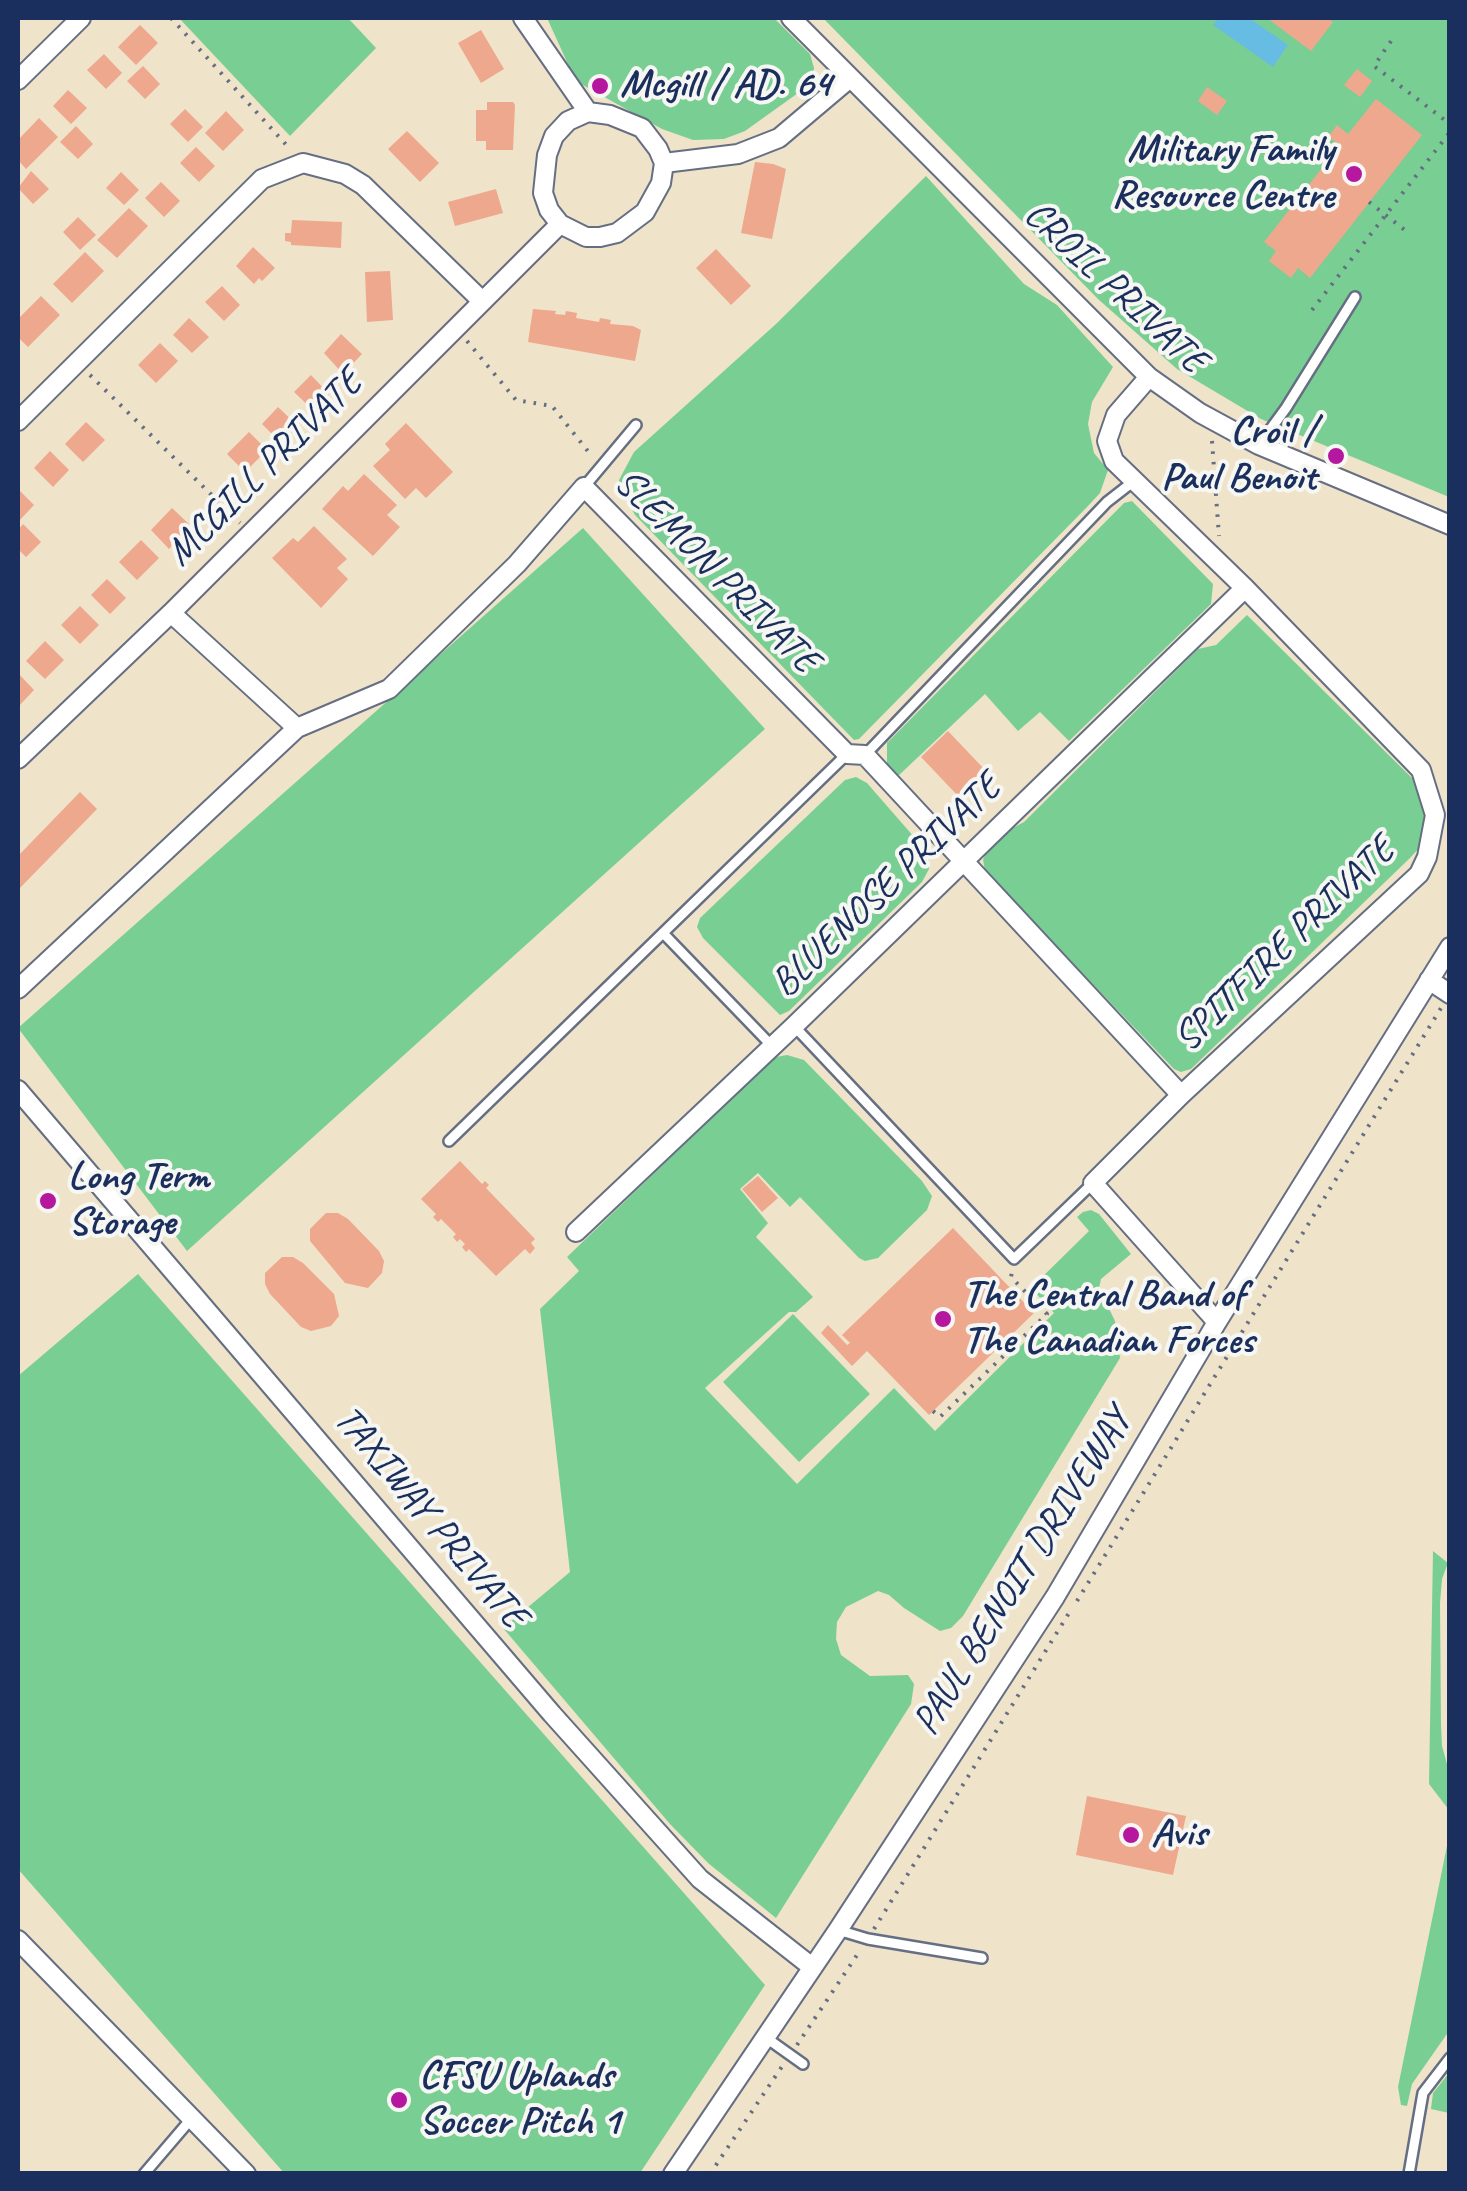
<!DOCTYPE html>
<style>
body{margin:0}
#map{position:relative;width:1467px;height:2191px;overflow:hidden;background:#efe3c9;font-family:Caveat,sans-serif}
canvas{display:block}
.frame{position:absolute;inset:0;border:20px solid #1b2f5e;pointer-events:none}
</style>
<div id="map">
<canvas width="1467" height="2191"></canvas>
<div class="frame"></div>
</div>
<script>
const context = document.querySelector('canvas').getContext('2d');
context.lineJoin = 'round';
function paint(path, color) {
  context.fillStyle = color;
  context.fill(path, 'evenodd');
}
function poly(rows) {
  const path = new Path2D();
  for (const r of rows) {
    path.moveTo(r[0], r[1]);
    for (let i = 2; i < r.length; i += 2) path.lineTo(r[i], r[i + 1]);
  }
  return path;
}
function trace(path, color, width, dash) {
  context.strokeStyle = color;
  context.lineWidth = width;
  context.lineCap = dash ? 'butt' : 'round';
  context.setLineDash(dash || []);
  context.stroke(path);
}
function label(font, color, halo, rows, align = 'center') {
  context.font = font + ' Caveat,sans-serif';
  context.lineWidth = 8;
  context.setLineDash([]);
  context.textBaseline = 'middle';
  context.strokeStyle = halo;
  context.fillStyle = color;
  for (const [text, x, y, turn = 0] of rows) {
    context.save();
    context.translate(x, y);
    context.rotate((+turn || 0) * Math.PI / 180);
    context.textAlign = isNaN(turn) ? turn : align;
    if (halo) context.strokeText(text, 0, 0);
    context.fillText(text, 0, 0);
    context.restore();
  }
}
const green = poly([
 [179,18,348,18,376,48,290,136],
 [547,18,774,18,810,54,814,68,812,83,745,131,724,139,693,140,662,129,581,84,572,73],
 [823,18,1449,18,1449,497,1261,419,1177,369,1098,299],
 [926,176,1024,284,1057,305,1113,367,1092,402,1088,424,1094,453,1108,470,1100,493,1087,507,859,739,854,740,635,515,622,492,619,480,634,452,776,324],
 [1132,501,1213,584,1211,604,1069,741,1040,712,1018,731,985,694,897,777,887,765,887,743,1124,503],
 [583,528,765,729,187,1251,18,1028],
 [1247,615,1415,781,1424,798,1427,817,1421,846,1410,858,1191,1069,1181,1072,1174,1069,993,880,985,870,983,860,987,851,1009,830,1024,822,1198,649,1216,645],
 [856,777,867,783,928,853,929,869,922,882,789,1011,780,1015,703,938,697,927,700,918,845,780],
 [787,1055,804,1060,922,1181,932,1196,927,1210,878,1258,865,1261,859,1258,800,1197,790,1207,758,1173,740,1189,768,1223,756,1237,813,1297,796,1312,789,1312,705,1388,797,1484,894,1388,935,1431,1054,1313,1031,1288,1089,1231,1077,1217,1083,1212,1091,1210,1099,1214,1131,1254,1101,1279,1099,1288,1115,1321,1120,1358,963,1616,951,1628,940,1631,904,1608,889,1595,878,1591,846,1607,837,1622,836,1639,841,1655,870,1676,908,1675,914,1684,911,1704,776,1918,708,1863,670,1824,503,1628,570,1572,540,1309,579,1271,567,1257,768,1064,776,1057],
 [138,1274,765,1985,640,2173,284,2173,18,1869,18,1376],
 [793,1314,870,1394,799,1462,723,1382],
 [1433,1551,1448,1563,1442,1579,1440,1603,1441,1724,1442,1746,1449,1771,1449,1810,1429,1784],
 [1449,1836,1449,2031,1412,2084,1407,2106,1401,2105,1398,2087],
 [1449,2073,1449,2113,1431,2109,1433,2093]
]);
const water = poly([
 [1219,18,1249,18,1288,45,1273,67,1213,25]
]);
const building = poly([
 [1267,18,1326,18,1333,22,1311,51],
 [140,25,158,43,136,65,118,47],
 [481,30,504,69,481,83,458,43],
 [104,54,122,73,106,89,87,70],
 [143,66,160,84,145,99,127,81],
 [1357,69,1372,81,1360,97,1344,85],
 [1207,87,1227,101,1217,115,1198,101],
 [68,90,87,108,71,124,53,106],
 [1376,99,1422,135,1310,278,1298,268,1291,278,1269,261,1276,251,1264,242,1340,145,1328,137,1337,125,1348,134],
 [487,102,513,102,515,105,513,150,486,150,486,141,476,141,476,110,487,110],
 [185,109,203,127,188,142,170,124],
 [226,111,244,130,223,151,205,133],
 [39,118,58,137,26,169,18,160,18,140],
 [76,126,93,144,78,159,60,142],
 [407,131,439,163,420,182,388,149],
 [196,147,215,166,199,182,180,163],
 [755,162,773,164,786,169,772,239,741,233],
 [31,171,49,189,33,204,18,188],
 [121,172,139,190,124,205,106,188],
 [161,182,180,201,164,217,145,198],
 [496,189,503,213,455,226,448,202],
 [129,208,148,226,117,258,97,240],
 [78,217,96,235,80,250,63,232],
 [292,220,342,222,341,248,291,245,291,242,285,241,285,233,291,233],
 [253,247,275,268,262,281,259,278,254,284,236,266],
 [716,249,751,286,731,305,696,268],
 [85,252,104,271,72,303,53,284],
 [390,271,393,320,367,322,365,272],
 [222,286,240,305,224,321,205,302],
 [41,296,60,315,28,347,18,337,18,319],
 [533,309,556,311,555,314,565,315,566,311,577,313,576,318,599,322,600,318,611,320,610,324,633,326,641,330,635,361,528,342],
 [189,318,209,337,192,353,173,335],
 [341,334,362,354,343,374,324,353],
 [160,343,178,361,156,383,138,365],
 [311,375,329,394,313,410,294,392],
 [278,407,298,426,281,443,262,424],
 [86,422,105,440,83,462,65,444],
 [406,423,453,472,426,498,416,488,405,499,373,466,390,450,385,444],
 [249,432,267,450,245,472,227,454],
 [50,451,69,470,53,487,34,468],
 [364,474,397,505,387,515,400,527,373,556,322,509,343,486,348,491],
 [18,489,34,505,18,522],
 [172,508,191,526,169,549,151,530],
 [23,524,41,542,26,557,18,549,18,530],
 [314,526,347,559,337,568,348,579,321,608,272,558,293,538,298,542],
 [141,540,159,558,137,580,119,562],
 [107,579,126,598,110,614,91,595],
 [80,606,99,625,80,644,61,625],
 [45,641,64,660,45,679,26,661],
 [18,673,34,690,18,707],
 [948,731,986,771,959,797,921,757],
 [80,792,97,809,18,890,18,856],
 [460,1161,482,1184,485,1181,489,1185,486,1188,535,1239,531,1243,535,1248,530,1254,525,1249,496,1276,469,1249,466,1252,462,1247,465,1244,460,1239,457,1242,453,1237,456,1234,441,1219,438,1222,433,1217,436,1214,421,1199],
 [758,1176,778,1198,762,1212,742,1189],
 [326,1213,338,1213,348,1219,379,1251,384,1261,382,1273,368,1288,345,1283,310,1241,310,1229],
 [953,1228,1034,1313,929,1415,867,1351,852,1366,821,1333,828,1325,847,1345,850,1343,842,1335],
 [282,1257,293,1257,303,1263,334,1294,339,1316,331,1326,311,1331,301,1327,270,1294,265,1284,265,1273],
 [1087,1796,1186,1816,1173,1875,1076,1855]
]);
const path = poly([
 [171,18,290,149],
 [1391,41,1374,66,1450,124],
 [1369,202,1406,231],
 [1312,310,1450,132],
 [467,341,516,400,552,406,591,455],
 [90,375,240,523],
 [1212,441,1219,536],
 [933,1411,940,1417,1047,1314,1011,1277,1012,1272],
 [1077,1601,1441,1008],
 [874,1929,1069,1613],
 [797,2045,861,1949],
 [710,2174,783,2065]
]);
const service = poly([
 [1259,445,1286,408,1355,297],
 [584,487,636,425],
 [865,755,1107,502,1134,481],
 [663,933,772,1046],
 [794,1026,1014,1259,1093,1183],
 [449,1141,847,754],
 [838,1930,868,1939,982,1958],
 [765,2037,803,2064],
 [144,2174,191,2119],
 [1409,2174,1423,2093,1450,2058]
]);
const minor = poly([
 [523,18,588,112],
 [791,18,1149,377,1200,413,1259,445,1450,525],
 [18,80,81,18],
 [588,112,610,115,642,128,658,149,664,163,661,183,645,212,617,233,600,237,586,237,560,224,549,210,543,193,547,155,554,136,568,121,588,112],
 [664,163,738,154,779,138,850,78],
 [1149,377,1116,415,1107,441,1114,461,1245,588,1421,770,1435,815,1427,857,1419,874,1181,1095,1093,1183,1217,1322],
 [18,421,262,179,303,163,345,174,363,185,481,300],
 [171,613,297,728],
 [18,759,171,613,560,224],
 [1429,980,1450,994],
 [18,989,297,728,389,689,517,564,584,487,847,754,865,755,1181,1095],
 [18,1090,552,1714,700,1879,812,1967],
 [576,1232,794,1026,1245,588],
 [18,1940,246,2174],
 [673,2174,838,1930,1055,1597,1217,1322,1450,947]
]);
const markers = [
 [600,86,10,"#b5179e"],
 [1354,174,10,"#b5179e"],
 [1336,456,10,"#b5179e"],
 [48,1201,10,"#b5179e"],
 [943,1319,10,"#b5179e"],
 [1131,1835,10,"#b5179e"],
 [399,2100,10,"#b5179e"]
];
const poiNames = [
 ["Mcgill / AD. 64",620,86],
 ["Military Family",1334,151,"right"],
 ["Resource Centre",1334,197,"right"],
 ["Croil /",1316,433,"right"],
 ["Paul Benoit",1316,479,"right"],
 ["Long Term",68,1178],
 ["Storage",68,1224],
 ["The Central Band of",963,1296],
 ["The Canadian Forces",963,1342],
 ["Avis",1151,1835],
 ["CFSU Uplands",419,2077],
 ["Soccer Pitch 1",419,2123]
];
const streetNames = [
 ["CROIL PRIVATE",1115,288,43],
 ["MCGILL PRIVATE",265,468,-45],
 ["SLEMON PRIVATE",716,572,45],
 ["BLUENOSE PRIVATE",887,886,-44],
 ["SPITFIRE PRIVATE",1285,945,-44],
 ["TAXIWAY PRIVATE",430,1518,50],
 ["PAUL BENOIT DRIVEWAY",1023,1572,-58]
];
paint(green, '#79cf93');
paint(water, '#66bce2');
paint(building, '#eea88e');
trace(service, '#656e83', 14);
trace(minor, '#656e83', 22);
trace(path, '#656e83', 4, [2.5, 8]);
trace(service, '#fff', 9);
trace(minor, '#fff', 18);
for (const [x, y, r, color] of markers) {
  const dot = new Path2D();
  dot.arc(x, y, r, 0, 2 * Math.PI);
  context.fillStyle = color;
  context.fill(dot);
  trace(dot, '#f6f6f2', 4);
}
label('bold 40px', '#1b2f5e', '#f6f6f2', poiNames, 'left');
label('40px', '#1b2f5e', '#f6f6f2', streetNames);
</script>
